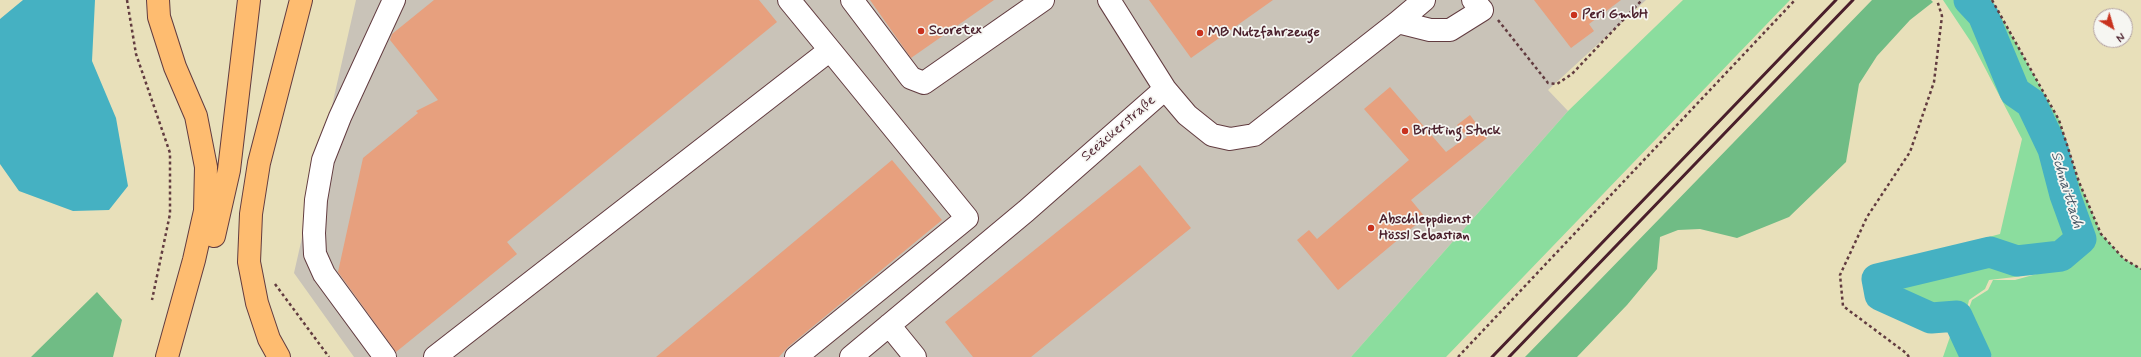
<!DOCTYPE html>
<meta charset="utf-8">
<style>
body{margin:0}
#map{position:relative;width:2141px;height:357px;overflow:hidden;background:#e8e0ba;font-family:Mynerve,sans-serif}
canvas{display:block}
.north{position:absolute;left:2093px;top:8px;width:40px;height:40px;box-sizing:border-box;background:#f6f6f2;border:1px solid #b1a0a2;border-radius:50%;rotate:142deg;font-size:11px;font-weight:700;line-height:16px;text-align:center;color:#4a1f2b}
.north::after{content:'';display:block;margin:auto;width:14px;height:18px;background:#c8321e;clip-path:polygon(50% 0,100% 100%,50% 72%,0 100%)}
</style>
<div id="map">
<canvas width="2141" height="357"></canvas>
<div class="north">N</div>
</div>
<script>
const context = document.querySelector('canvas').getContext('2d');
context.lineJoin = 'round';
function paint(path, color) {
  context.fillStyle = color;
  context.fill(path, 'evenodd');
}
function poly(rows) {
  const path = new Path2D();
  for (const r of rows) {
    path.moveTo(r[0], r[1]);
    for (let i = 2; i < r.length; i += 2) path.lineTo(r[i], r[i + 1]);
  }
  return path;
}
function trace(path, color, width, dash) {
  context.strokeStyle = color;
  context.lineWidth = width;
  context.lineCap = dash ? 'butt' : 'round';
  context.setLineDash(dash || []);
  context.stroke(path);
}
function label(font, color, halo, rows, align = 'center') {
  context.font = font + ' Mynerve,sans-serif';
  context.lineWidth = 3.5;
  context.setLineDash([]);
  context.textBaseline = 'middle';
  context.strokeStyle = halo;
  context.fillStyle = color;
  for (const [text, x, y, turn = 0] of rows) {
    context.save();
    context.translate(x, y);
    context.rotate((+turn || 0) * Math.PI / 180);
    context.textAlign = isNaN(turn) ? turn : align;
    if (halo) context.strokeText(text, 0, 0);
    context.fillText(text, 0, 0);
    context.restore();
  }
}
const industrial = poly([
 [356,0,1646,0,1548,90,1568,111,1351,357,354,357,294,273]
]);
const green = poly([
 [1683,0,1790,0,1446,357,1351,357,1568,111],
 [1943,0,1992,0,1995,6,2059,120,2079,182,2101,234,2124,259,2141,269,2141,357,1992,357,1969,308,1972,300,1988,290,1993,280,2015,280,2051,270,2015,277,1989,280,1985,289,1969,300,1967,309,1988,357,1943,357,1952,331,1869,304,1865,270,2000,234,2022,139,1973,45]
]);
const forest = poly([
 [1872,0,1931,0,1933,2,1910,20,1877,56,1859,84,1846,162,1789,217,1737,238,1700,229,1678,230,1660,237,1657,269,1627,305,1577,357,1525,357],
 [97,292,122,320,113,357,31,357]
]);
const water = poly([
 [23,0,95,0,92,61,116,118,128,186,109,210,73,211,19,191,0,164,0,19]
]);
const river = poly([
 [1969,0,1983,15,2015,92,2031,103,2053,149,2065,195,2081,239,2061,256,2017,261,1990,252,1877,279,1880,295,1931,318,1957,316,1976,357]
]);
const building = poly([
 [434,0,759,0,777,22,507,242,517,254,396,352,338,272,363,158,418,113,416,111,438,100,390,40,392,34],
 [870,0,994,0,911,58],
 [1149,0,1273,0,1191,58],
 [1534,0,1621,0,1589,24,1594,31,1571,48],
 [1390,87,1446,152,1467,137,1457,125,1470,115,1487,138,1411,200,1425,217,1338,290,1297,240,1309,230,1317,239,1409,160,1364,109],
 [892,160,942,220,788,347,779,357,656,357],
 [1140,165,1191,228,1031,357,973,357,945,322]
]);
const path = poly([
 [127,0,136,54,170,153,170,214,152,300],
 [1992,0,2059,120,2079,182,2101,234,2124,259,2141,269],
 [1498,20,1548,83,1557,84,1572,74,1642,0],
 [275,284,329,357],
 [1458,357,1795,0],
 [1909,357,1906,353,1843,306,1840,275,1867,217,1910,152,1934,82,1942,16,1937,0]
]);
const minor = poly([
 [852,0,911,78,924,83,1043,0],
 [1109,0,1165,89,1187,115,1212,135,1230,139,1254,135,1398,22],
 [1424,0,1398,22,1430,30,1450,30,1482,10,1473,0],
 [889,325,915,357],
 [385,357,324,274,315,254,314,233,316,200,323,160,340,117,394,0],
 [435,357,830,50,789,0],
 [796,357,967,218,830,50],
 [851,357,1026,211,1165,89]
]);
const major = poly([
 [158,0,159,17,175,67,196,116,206,167,205,211,194,260,167,357],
 [214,236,229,170,249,0],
 [279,357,269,339,257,303,249,262,251,214,259,163,301,0]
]);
const rail = poly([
 [1492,357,1836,0],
 [1509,357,1853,0]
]);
const markers = [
 [1574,15,4,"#c8321e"],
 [921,31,4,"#c8321e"],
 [1200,33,4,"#c8321e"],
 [1405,131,4,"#c8321e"],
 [1371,228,4,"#c8321e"]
];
const poiNames = [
 ["Peri GmbH",1582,15],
 ["Scoretex",929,31],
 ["MB Nutzfahrzeuge",1208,33],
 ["Britting Stuck",1413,131],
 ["Abschleppdienst",1379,220],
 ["Hössl Sebastian",1379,236]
];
const streetNames = [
 ["Seeäckerstraße",1119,129,-41]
];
const waterNames = [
 ["Schnaittach",2066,190,73]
];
paint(industrial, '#c9c3b8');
paint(green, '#8bdd9e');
paint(forest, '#70bc85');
paint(water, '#45b1c2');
trace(river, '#45b1c2', 31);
paint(building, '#e7a07e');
trace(minor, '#623c40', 24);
trace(major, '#623c40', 24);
trace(path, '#623c40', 2.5, [3, 3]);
trace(minor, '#fff', 22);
trace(major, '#febc70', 22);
trace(rail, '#4a1f2b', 3);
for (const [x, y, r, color] of markers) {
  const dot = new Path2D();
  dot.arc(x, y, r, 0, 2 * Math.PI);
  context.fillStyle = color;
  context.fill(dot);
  trace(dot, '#f6f6f2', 1.5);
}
label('bold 14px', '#4a1f2b', '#f6f6f2', poiNames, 'left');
label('14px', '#4a1f2b', '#f6f6f2', streetNames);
label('italic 15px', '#485967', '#f6f6f2', waterNames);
</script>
